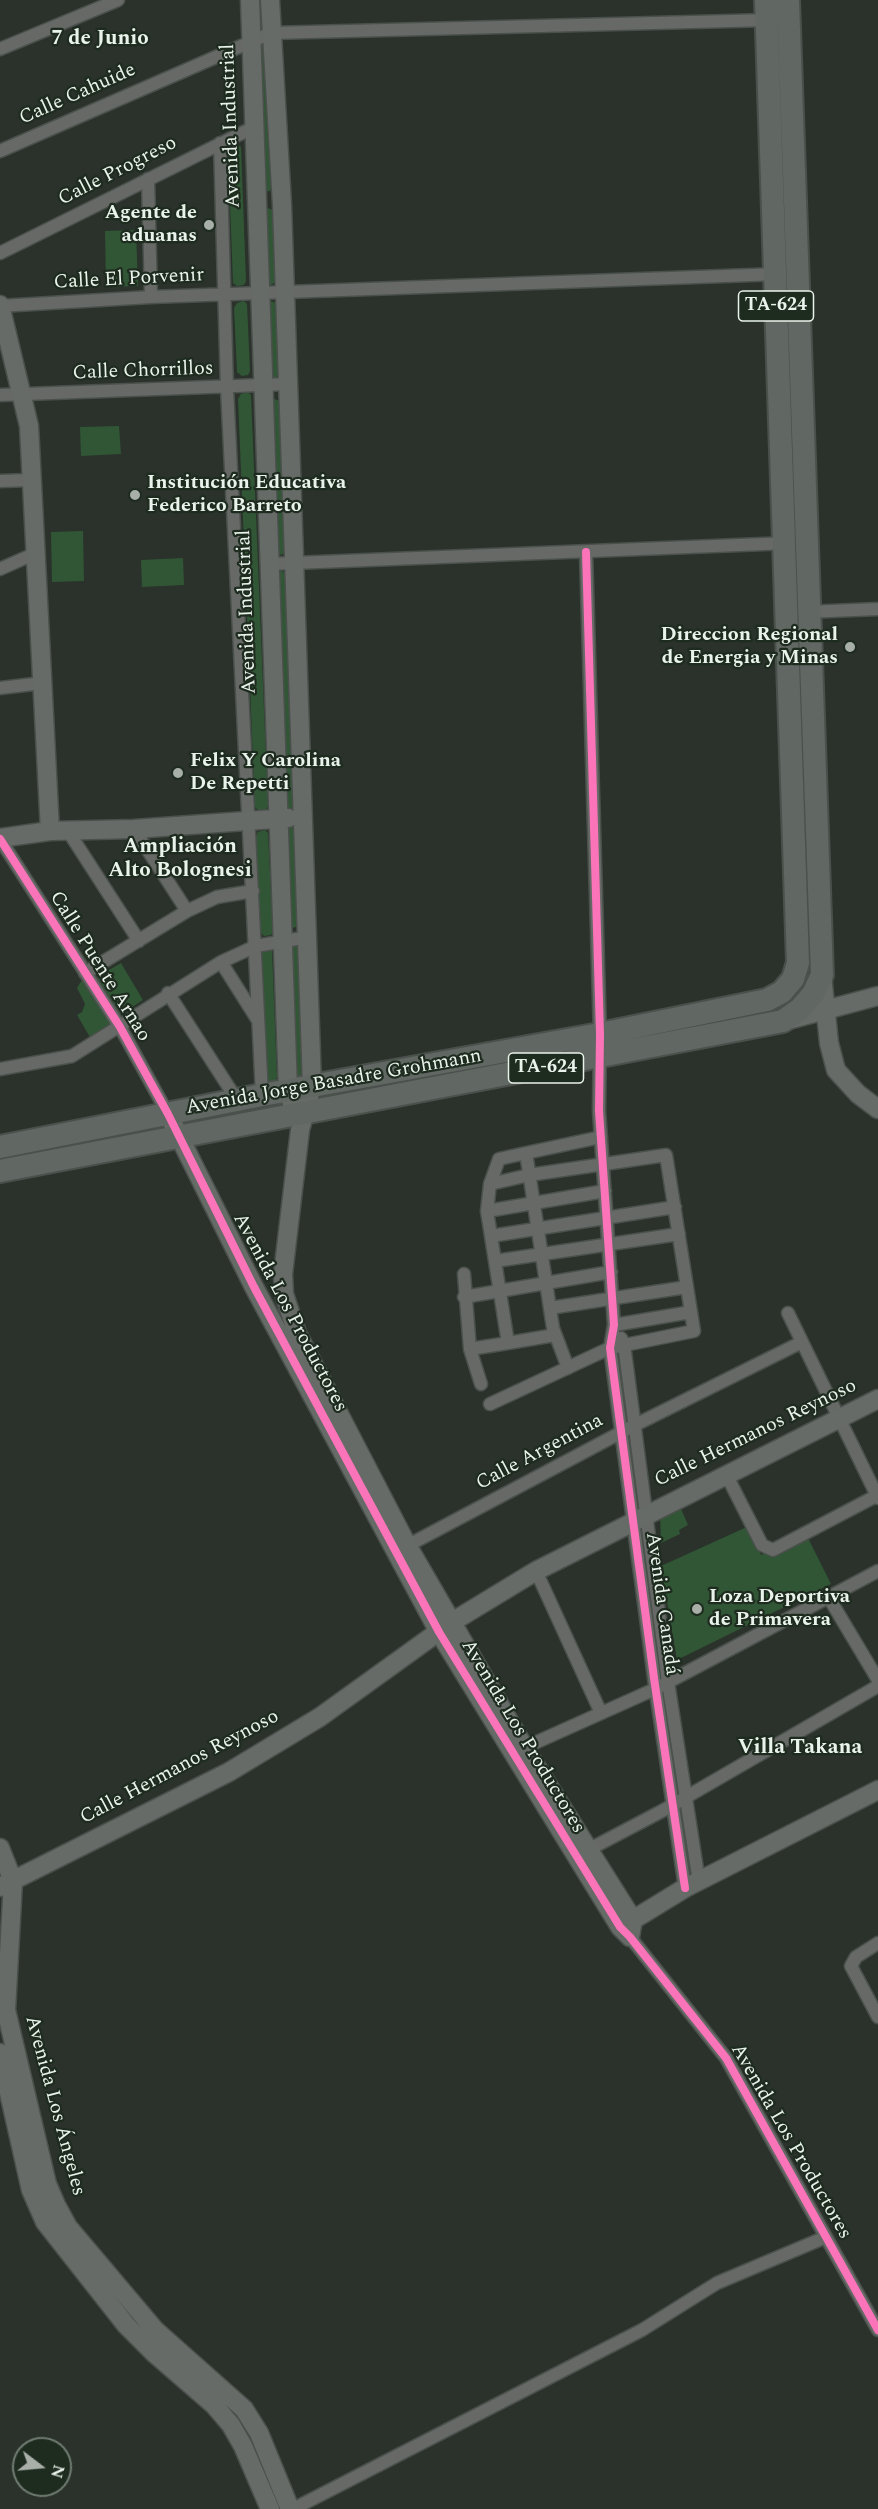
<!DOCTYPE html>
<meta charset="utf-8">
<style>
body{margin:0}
#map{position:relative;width:878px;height:2509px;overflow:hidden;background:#2a322b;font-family:Spectral,serif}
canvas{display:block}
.north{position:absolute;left:12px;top:2437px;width:60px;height:60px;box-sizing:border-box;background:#1e2b1f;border:2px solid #707b71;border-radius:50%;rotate:106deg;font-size:16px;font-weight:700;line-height:24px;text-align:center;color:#eaf3eb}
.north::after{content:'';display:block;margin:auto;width:21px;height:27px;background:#a7afa8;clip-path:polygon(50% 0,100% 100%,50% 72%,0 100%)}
</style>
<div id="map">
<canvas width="878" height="2509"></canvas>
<div class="north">N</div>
</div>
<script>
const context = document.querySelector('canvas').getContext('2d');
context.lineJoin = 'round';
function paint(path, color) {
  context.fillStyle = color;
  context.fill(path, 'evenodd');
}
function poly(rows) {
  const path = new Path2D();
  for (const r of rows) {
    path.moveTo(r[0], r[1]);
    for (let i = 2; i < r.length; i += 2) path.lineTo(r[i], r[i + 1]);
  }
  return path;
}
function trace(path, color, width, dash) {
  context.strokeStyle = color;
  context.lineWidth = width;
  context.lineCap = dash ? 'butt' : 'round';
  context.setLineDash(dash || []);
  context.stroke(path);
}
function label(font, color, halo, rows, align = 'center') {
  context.font = font + ' Spectral,serif';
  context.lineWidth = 4.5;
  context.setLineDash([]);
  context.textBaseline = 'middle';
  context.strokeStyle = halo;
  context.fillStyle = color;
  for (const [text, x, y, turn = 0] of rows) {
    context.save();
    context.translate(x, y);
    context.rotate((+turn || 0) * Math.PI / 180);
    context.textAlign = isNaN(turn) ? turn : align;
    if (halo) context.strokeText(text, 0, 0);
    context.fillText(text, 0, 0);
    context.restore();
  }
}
const green = poly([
 [258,44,268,48,273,185,270,191,264,192],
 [237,144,241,147,246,281,244,285,237,286,233,283,228,151,231,146],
 [265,207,275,211,277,278,273,284,267,286],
 [136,230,138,286,106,287,105,231],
 [268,300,278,304,280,370,277,377,271,378],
 [244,301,247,304,250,371,248,375,242,376,237,372,234,308,237,303],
 [248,392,251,395,268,806,266,810,259,811,255,807,238,399,241,394],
 [272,398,282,402,287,548,283,554,277,556],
 [119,426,121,454,81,456,80,427],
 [83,531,84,581,52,582,51,532],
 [183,558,184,585,142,587,141,560],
 [279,570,288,574,296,802,293,808,287,810],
 [287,826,297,830,300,920,297,927,291,928],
 [265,830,268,833,273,931,271,935,264,936,260,932,256,837,258,832],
 [297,942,302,946,304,1076,298,1077,294,1073,289,946],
 [269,949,272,951,277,1077,275,1081,269,1082,265,1079,260,956,262,950],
 [121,963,143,1000,120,1015,97,977],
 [83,978,112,1024,91,1039,77,1015,82,1012,85,1004,77,988],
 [679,1504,688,1525,679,1530,680,1534,661,1543,660,1513],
 [749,1526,761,1555,806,1534,831,1584,677,1660,661,1566]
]);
const street = poly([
 [0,49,118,0],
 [220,143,227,388,262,1095],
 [0,151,271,33,769,20],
 [148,179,151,297],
 [0,253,254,127],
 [0,306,151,297,779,274],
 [0,395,288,384],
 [0,481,31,480],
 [586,552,600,1034,599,1111,614,1325,610,1348,654,1678,685,1888],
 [269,564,789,543],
 [0,569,36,553],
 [806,612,878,609],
 [0,688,42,683],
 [134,829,187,911],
 [68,831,139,941],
 [0,839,120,1027,168,1114],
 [221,962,257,1019],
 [85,973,187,911,217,897,253,891],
 [168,993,237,1100],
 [0,1069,72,1056,221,962,256,946,308,937],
 [490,1184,499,1159,526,1153],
 [487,1211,605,1191],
 [491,1236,675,1207],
 [495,1261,679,1234],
 [464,1274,470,1349,481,1384],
 [464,1297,611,1272],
 [550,1308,687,1287],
 [788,1313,878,1498],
 [614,1325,691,1312],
 [621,1338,624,1344,668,1682,699,1882],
 [508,1343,555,1335],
 [470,1349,508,1343,487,1211,490,1184,529,1175,666,1155,694,1331,610,1348,490,1404],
 [568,1368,553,1328,526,1153,601,1137],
 [727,1476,762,1545,773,1550,878,1495],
 [401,1549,635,1425,802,1342],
 [536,1571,601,1713],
 [829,1598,878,1680],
 [519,1750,655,1689,878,1571],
 [584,1852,662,1811,878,1686],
 [630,1937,726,2058,878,2330],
 [878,1943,856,1957,851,1966,878,2017],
 [293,2509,642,2330,717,2283,826,2237]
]);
const secondary = poly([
 [250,0,288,1090,295,1113],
 [270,0,282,205,312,1086,300,1130,283,1274,284,1294,297,1333,407,1545,524,1747,633,1920,630,1937],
 [0,305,29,426,50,831],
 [0,838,50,831,134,829,288,818],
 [822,975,829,1043,836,1070,858,1094,878,1109],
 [788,1020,878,996],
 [168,1114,254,1287,439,1632,620,1927,630,1937],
 [0,1848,13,1881,6,2010,47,2184,56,2205,68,2227,155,2330,244,2409,259,2433,290,2509],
 [0,1887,229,1772,320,1717,452,1622,536,1571,878,1399],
 [623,1926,685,1888,878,1790],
 [0,2053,31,2190,45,2222,126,2325,154,2353,214,2405,231,2425,243,2446,270,2509]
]);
const highway = poly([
 [0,1147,262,1095,600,1034,767,1000,782,992,793,979,798,963,766,0],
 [0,1171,783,1021,800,1009,813,994,822,975,788,0]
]);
const cycleway = poly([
 [586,552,600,1034,599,1111,614,1325,610,1348,654,1678,685,1888],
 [0,839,120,1027,168,1114,254,1287,439,1632,620,1927,630,1937,726,2058,878,2330]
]);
const markers = [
 [209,225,6,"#a7afa8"],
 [135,495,6,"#a7afa8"],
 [850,647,6,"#a7afa8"],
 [178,773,6,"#a7afa8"],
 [697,1609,6,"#a7afa8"]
];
const shields = [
 [776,306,75],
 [546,1068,75]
];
const shieldNames = [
 ["TA-624",776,306],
 ["TA-624",546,1068]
];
const streetNames = [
 ["Calle Cahuide",78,95,-24],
 ["Avenida Industrial",232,126,-92],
 ["Calle Progreso",118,172,-27],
 ["Calle El Porvenir",129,280,-3],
 ["Calle Chorrillos",143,372,-2],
 ["Avenida Industrial",248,612,-92],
 ["Calle Puente Arnao",99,967,58],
 ["Avenida Jorge Basadre Grohmann",334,1083,-10],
 ["Avenida Los Productores",289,1313,62],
 ["Calle Hermanos Reynoso",756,1434,-26],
 ["Calle Argentina",540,1453,-28],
 ["Avenida Canadá",661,1604,82],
 ["Avenida Los Productores",522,1737,59],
 ["Calle Hermanos Reynoso",180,1768,-28],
 ["Avenida Los Ángeles",54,2106,75],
 ["Avenida Los Productores",790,2142,60]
];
const poiNames = [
 ["Agente de",197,214,"right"],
 ["aduanas",197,237,"right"],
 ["Institución Educativa",147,484],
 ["Federico Barreto",147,507],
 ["Direccion Regional",838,636,"right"],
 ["de Energia y Minas",838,659,"right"],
 ["Felix Y Carolina",190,762],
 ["De Repetti",190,785],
 ["Loza Deportiva",709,1598],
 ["de Primavera",709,1621]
];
const neighbourhoodNames = [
 ["7 de Junio",100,40],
 ["Ampliación",180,848],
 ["Alto Bolognesi",180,872],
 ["Villa Takana",800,1749]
];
paint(green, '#315635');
trace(street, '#4a504b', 15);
trace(secondary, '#4a504b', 21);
trace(highway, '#4a504b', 26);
trace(street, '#666966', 12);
trace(secondary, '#676b67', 18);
trace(highway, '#616762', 22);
trace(cycleway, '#fb73b8', 8);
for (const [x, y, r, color] of markers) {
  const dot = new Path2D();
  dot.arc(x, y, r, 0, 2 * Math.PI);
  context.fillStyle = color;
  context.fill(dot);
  trace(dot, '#1e2b1f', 2);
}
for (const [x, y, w] of shields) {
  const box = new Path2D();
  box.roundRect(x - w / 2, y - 15, w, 30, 4.5);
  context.fillStyle = '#1e2b1f';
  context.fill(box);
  trace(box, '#eaf3eb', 1.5);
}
label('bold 18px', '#eaf3eb', null, shieldNames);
label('20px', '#eaf3eb', '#1e2b1f', streetNames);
label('bold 20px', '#eaf3eb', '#1e2b1f', poiNames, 'left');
label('bold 21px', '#eaf3eb', '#1e2b1f', neighbourhoodNames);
</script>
